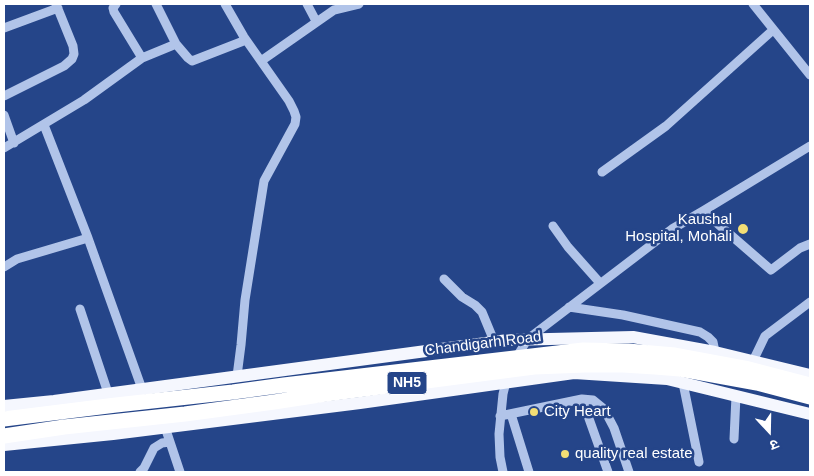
<!DOCTYPE html>
<meta charset="utf-8">
<style>
body{margin:0}
#map{position:relative;width:814px;height:476px;overflow:hidden;background:#254589;font-family:Arial,"Noto Sans Devanagari",sans-serif}
canvas{display:block}
.frame{position:absolute;inset:0;border:5px solid #fff;pointer-events:none}
.north{position:absolute;left:744px;top:406px;width:50px;height:50px;-webkit-text-stroke:4px #254589;paint-order:stroke;rotate:159deg;font-size:14px;font-weight:700;line-height:20px;text-align:center;color:#fff}
.north::after{content:'';display:block;margin:auto;width:18px;height:22px;background:#fff;clip-path:polygon(50% 0,100% 100%,50% 72%,0 100%)}
</style>
<div id="map">
<canvas width="814" height="476"></canvas>
<div class="frame"></div>
<div class="north">उ</div>
</div>
<script>
const context = document.querySelector('canvas').getContext('2d');
context.lineJoin = 'round';
function poly(rows) {
  const path = new Path2D();
  for (const r of rows) {
    path.moveTo(r[0], r[1]);
    for (let i = 2; i < r.length; i += 2) path.lineTo(r[i], r[i + 1]);
  }
  return path;
}
function trace(path, color, width, dash) {
  context.strokeStyle = color;
  context.lineWidth = width;
  context.lineCap = dash ? 'butt' : 'round';
  context.setLineDash(dash || []);
  context.stroke(path);
}
function label(font, color, halo, rows, align = 'center') {
  context.font = font + ' Arial,sans-serif';
  context.lineWidth = 5;
  context.setLineDash([]);
  context.textBaseline = 'middle';
  context.strokeStyle = halo;
  context.fillStyle = color;
  for (const [text, x, y, turn = 0] of rows) {
    context.save();
    context.translate(x, y);
    context.rotate((+turn || 0) * Math.PI / 180);
    context.textAlign = isNaN(turn) ? turn : align;
    if (halo) context.strokeText(text, 0, 0);
    context.fillText(text, 0, 0);
    context.restore();
  }
}
const minor = poly([
 [116,4,113,8,114,12,142,58],
 [156,4,176,44,188,58,192,61,246,40],
 [225,4,244,37,289,101,294,111,296,117,295,124,264,181,245,300,241,345,237,376],
 [307,4,316,21],
 [753,4,810,75],
 [4,28,58,8],
 [261,61,334,10,359,4],
 [4,96,64,66,72,59,74,54,73,46,56,4],
 [4,115,14,143],
 [44,125,88,238,142,389],
 [4,148,84,100,142,58,176,44],
 [602,172,666,126,773,30],
 [703,211,771,270,800,248,810,244],
 [553,226,568,247,600,283],
 [4,267,17,259,88,238],
 [444,279,462,297,475,305,482,312,494,341],
 [569,307,623,315,700,332,708,337,713,342,715,352],
 [80,309,108,393],
 [515,360,527,340,533,335,672,229,703,211,810,146],
 [753,361,765,336,810,302],
 [683,383,699,462],
 [582,399,593,400,604,409,614,428,629,472],
 [511,414,529,472],
 [500,416,582,399,608,472],
 [165,427,180,472],
 [734,439,736,396],
 [140,472,144,468,154,448,162,443,170,442],
 [503,472,500,457,499,434,503,394,507,378]
]);
const major = poly([
 [4,406,54,401,508,340,633,337,715,352,810,375],
 [4,445,113,434,360,403,574,373,667,379,810,414]
]);
const highway = poly([
 [4,419,116,405,233,392,284,385,583,350,628,351,675,355,745,368,810,385],
 [4,436,64,427,185,414,274,402,326,394,534,367,585,365,623,365,655,367,680,369,757,383,810,397]
]);
const markers = [
 [743,229,6,"#f3de75"],
 [534,412,5,"#f3de75"],
 [565,454,5,"#f3de75"]
];
const shields = [
 [407,383,40]
];
const shieldNames = [
 ["NH5",407,383]
];
const poiNames = [
 ["Kaushal",732,220,"right"],
 ["Hospital, Mohali",732,237,"right"],
 ["City Heart",544,412],
 ["quality real estate",575,454]
];
const streetNames = [
 ["Chandigarh Road",483,344,-7]
];
trace(minor, '#b1c4e9', 9);
trace(major, '#f5f7fe', 12);
trace(highway, '#fff', 15);
for (const [x, y, r, color] of markers) {
  const dot = new Path2D();
  dot.arc(x, y, r, 0, 2 * Math.PI);
  context.fillStyle = color;
  context.fill(dot);
  trace(dot, '#254589', 2);
}
for (const [x, y, w] of shields) {
  const box = new Path2D();
  box.roundRect(x - w / 2, y - 11.5, w, 23, 4);
  context.fillStyle = '#254589';
  context.fill(box);
  trace(box, '#fff', 1);
}
label('bold 14px', '#fff', null, shieldNames);
label('15px', '#fff', '#254589', poiNames, 'left');
label('15px', '#fff', '#254589', streetNames);
</script>
